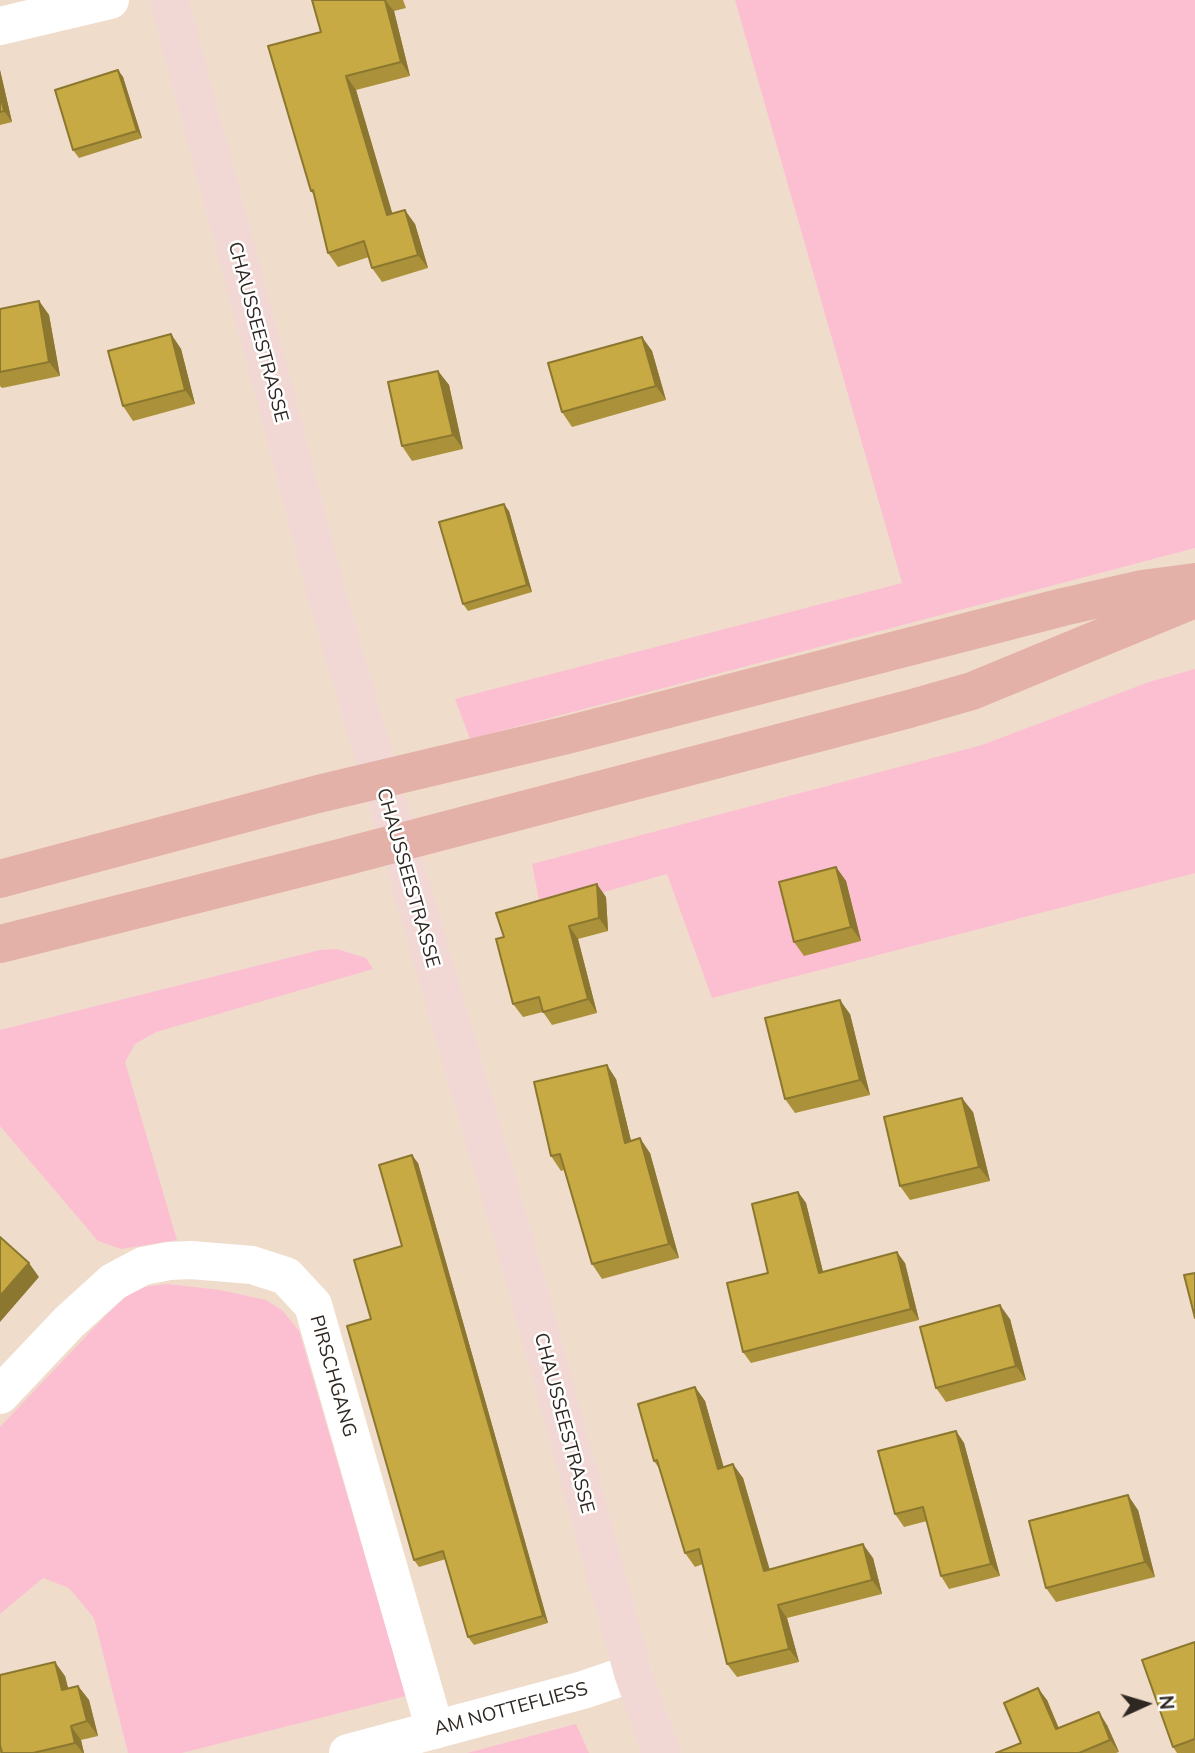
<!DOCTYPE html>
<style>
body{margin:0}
#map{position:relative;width:1195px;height:1753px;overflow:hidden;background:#f0dccb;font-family:Mulish,sans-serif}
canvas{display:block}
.north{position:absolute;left:1111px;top:1669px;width:70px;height:70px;-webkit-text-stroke:5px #fff;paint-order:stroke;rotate:86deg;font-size:19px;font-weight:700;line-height:28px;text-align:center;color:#2f2721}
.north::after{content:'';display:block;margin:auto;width:24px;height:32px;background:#2f2721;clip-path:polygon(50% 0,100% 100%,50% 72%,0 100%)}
</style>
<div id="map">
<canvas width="1195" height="1753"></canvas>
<div class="north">N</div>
</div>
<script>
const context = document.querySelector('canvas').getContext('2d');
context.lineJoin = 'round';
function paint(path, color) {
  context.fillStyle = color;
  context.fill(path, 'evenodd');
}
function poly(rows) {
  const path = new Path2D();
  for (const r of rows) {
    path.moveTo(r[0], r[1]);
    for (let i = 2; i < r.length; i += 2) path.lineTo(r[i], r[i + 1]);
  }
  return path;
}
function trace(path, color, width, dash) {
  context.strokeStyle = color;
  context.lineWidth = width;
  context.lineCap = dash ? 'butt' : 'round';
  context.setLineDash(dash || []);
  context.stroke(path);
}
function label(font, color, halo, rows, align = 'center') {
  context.font = font + ' Mulish,sans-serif';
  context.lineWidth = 5;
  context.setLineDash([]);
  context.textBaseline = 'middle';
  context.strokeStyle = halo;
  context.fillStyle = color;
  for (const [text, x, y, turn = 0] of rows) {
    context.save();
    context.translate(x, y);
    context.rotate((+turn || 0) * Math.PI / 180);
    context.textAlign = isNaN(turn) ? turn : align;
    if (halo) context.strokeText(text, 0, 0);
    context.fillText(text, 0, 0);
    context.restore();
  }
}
const green = poly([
 [735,0,1195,0,1195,548,470,739,455,699,902,583],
 [1195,669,1195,873,712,998,667,874,541,910,532,864,982,745,1149,682],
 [337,949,366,958,373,969,156,1032,135,1044,125,1062,177,1240,121,1249,98,1241,0,1126,0,1030,320,950],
 [167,1284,220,1290,266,1300,283,1311,299,1331,406,1696,182,1753,128,1753,94,1618,69,1588,43,1578,0,1614,0,1427,108,1313,128,1295,145,1287],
 [576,1724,589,1753,467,1753]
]);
const street = poly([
 [0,26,110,0],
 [0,1395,69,1322,113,1282,143,1266,169,1261,191,1260,252,1265,286,1276,313,1305,435,1730],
 [348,1753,583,1690,633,1673]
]);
const secondary = poly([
 [169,0,276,399,326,592,523,1272,633,1673,661,1753]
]);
const primary = poly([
 [0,879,318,794,567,735,1063,607,1142,589,1195,582],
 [0,944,336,859,909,709,972,691,1195,599]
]);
const wall = poly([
 [312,0,403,0,406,8,394,11,410,76,356,90,392,214,415,224,428,268,382,282,372,268,369,257,338,267,328,253,315,196,311,191,321,32],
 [0,70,12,122,0,125],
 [118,70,123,77,142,138,79,158,73,150],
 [39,301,49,315,60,376,2,388,0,386,0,309],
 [171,334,181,349,195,404,133,421,123,406],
 [642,337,652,351,666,400,572,427,562,412],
 [438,371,449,385,463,449,412,461,402,446],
 [509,511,532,592,468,611,463,604],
 [836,867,846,881,861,941,804,956,794,942],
 [606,897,608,931,578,939,597,1013,552,1025,543,1012,523,1017,513,1004,504,937],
 [850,1014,870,1095,795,1113,785,1099],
 [616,1079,631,1141,650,1153,679,1258,602,1279,592,1264,564,1170,561,1171,551,1156],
 [973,1112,990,1181,910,1200,900,1186],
 [418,1163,548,1623,474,1645,468,1637,446,1559,419,1567,414,1560,371,1319,402,1246],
 [798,1192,806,1203,823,1272,905,1263,919,1320,751,1363,743,1352,768,1273],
 [1010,1319,1026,1380,946,1402,936,1388],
 [695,1387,705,1401,723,1467,743,1478,769,1569,873,1558,882,1594,787,1618,799,1662,737,1677,727,1664,703,1564,695,1567,685,1553,661,1471,654,1461],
 [956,1431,964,1443,1000,1576,949,1589,941,1576,927,1521,904,1527,895,1514],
 [1138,1510,1155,1577,1056,1602,1046,1588],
 [1195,1642,1195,1753,1177,1753,1173,1747],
 [0,1675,65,1676,68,1688,78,1686,89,1700,98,1736,81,1740,84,1753,0,1753],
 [1047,1700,1059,1728,1107,1725,1119,1752,1116,1753,996,1753,1021,1743]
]);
const shadedWall = poly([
 [385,0,394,11,410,76,401,62],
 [0,70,12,122,4,111,0,94],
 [118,70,123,77,142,138,137,131],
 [346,76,356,90,397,229,387,215],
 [405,210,415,224,428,268,418,255],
 [39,301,49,315,60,376,49,362],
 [171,334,181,349,195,404,185,390],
 [642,337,652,351,666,400,656,386],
 [438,371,449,385,463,449,453,435],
 [504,504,509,511,532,592,527,585],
 [836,867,846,881,861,941,851,927],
 [597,884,606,897,608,931,599,918],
 [569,926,578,939,597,1013,588,999],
 [840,1000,850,1014,870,1095,860,1080],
 [607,1065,616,1079,635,1157,625,1143],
 [962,1098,973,1112,990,1181,979,1167],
 [640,1138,650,1153,679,1258,669,1244],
 [412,1155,418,1163,548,1623,543,1616],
 [798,1192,806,1203,826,1284,819,1273],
 [897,1252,905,1263,919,1320,911,1309],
 [29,1263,39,1277,0,1322,0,1296],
 [1000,1305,1010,1319,1026,1380,1016,1366],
 [695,1387,705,1401,728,1482,718,1469],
 [956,1431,964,1443,1000,1576,991,1564],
 [733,1464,743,1478,774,1584,764,1571],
 [1128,1495,1138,1510,1155,1577,1145,1562],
 [863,1544,873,1558,882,1594,872,1580],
 [778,1605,787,1618,799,1662,789,1649],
 [55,1662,65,1676,72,1704,62,1690],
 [78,1686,89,1700,98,1736,87,1721],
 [1038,1688,1047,1700,1064,1742,1056,1729],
 [1099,1712,1107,1725,1119,1752,1110,1740],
 [71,1726,81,1740,84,1753,83,1753,75,1743]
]);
const building = poly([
 [312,0,385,0,401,62,346,76,387,215,405,210,418,255,372,268,364,241,328,253,313,190,311,191,268,46,321,32,312,0],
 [118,70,137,131,73,150,55,90,118,70],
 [0,94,4,111,0,112,0,94],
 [39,301,49,362,0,372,0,309,39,301],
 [171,334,185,390,123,406,108,351,171,334],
 [642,337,656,386,562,412,548,363,642,337],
 [438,371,453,435,402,446,388,382,438,371],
 [504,504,527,585,463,604,439,522,504,504],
 [836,867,851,927,794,942,779,882,836,867],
 [597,884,599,918,569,926,588,999,543,1012,539,997,513,1004,496,939,504,937,496,913,597,884],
 [840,1000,860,1080,785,1099,765,1018,840,1000],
 [607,1065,625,1143,640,1138,669,1244,592,1264,560,1154,551,1156,534,1082,607,1065],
 [962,1098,979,1167,900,1186,884,1117,962,1098],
 [412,1155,543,1616,468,1637,443,1551,414,1560,347,1326,371,1319,354,1260,402,1246,379,1165,412,1155],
 [798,1192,819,1273,897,1252,911,1309,743,1352,727,1283,768,1273,752,1204,798,1192],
 [0,1237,29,1263,0,1296,0,1237],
 [1195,1273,1195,1318,1184,1275,1195,1273],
 [1000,1305,1016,1366,936,1388,920,1327,1000,1305],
 [695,1387,718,1469,733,1464,764,1571,863,1544,872,1580,778,1605,789,1649,727,1664,699,1549,685,1553,657,1460,654,1461,638,1404,695,1387],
 [956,1431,991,1564,941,1576,923,1507,895,1514,878,1451,956,1431],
 [1128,1495,1145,1562,1046,1588,1029,1521,1128,1495],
 [1195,1642,1195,1739,1173,1747,1142,1660,1195,1642],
 [55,1662,62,1690,78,1686,87,1721,71,1726,75,1743,33,1753,2,1753,0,1745,0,1675,55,1662],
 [1038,1688,1056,1729,1099,1712,1110,1740,1079,1753,996,1753,1021,1743,1004,1703,1038,1688]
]);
const streetNames = [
 ["CHAUSSEESTRASSE",258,332,75],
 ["CHAUSSEESTRASSE",408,878,74],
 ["PIRSCHGANG",333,1376,74],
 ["CHAUSSEESTRASSE",564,1423,75],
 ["AM NOTTEFLIESS",511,1709,-15]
];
paint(green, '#fcbfd2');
trace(street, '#fff', 38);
trace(secondary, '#f2d8d4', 38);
trace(primary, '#e4b1a9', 38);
paint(wall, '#ab923a');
paint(shadedWall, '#8b772f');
paint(building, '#c7aa43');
trace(building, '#8b772f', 2);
label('19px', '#2f2721', '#fff', streetNames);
</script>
